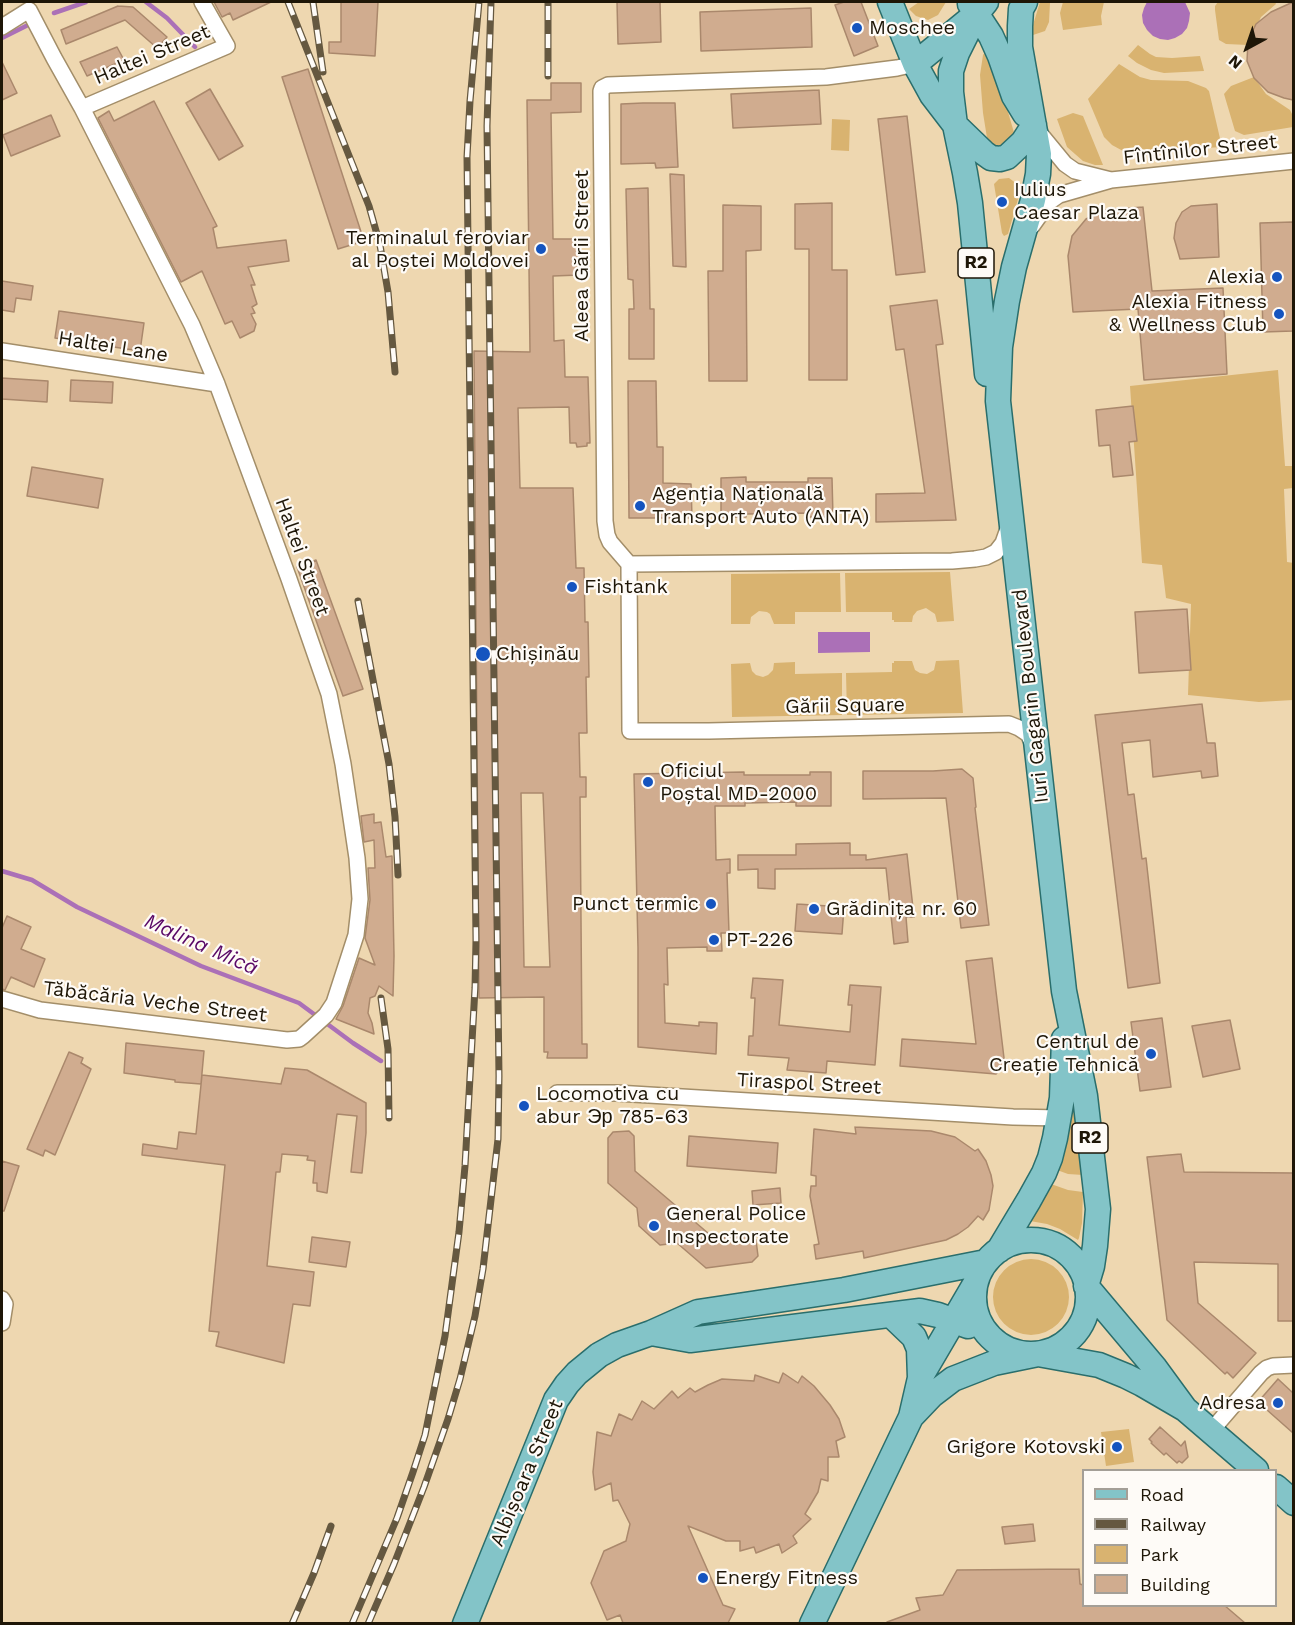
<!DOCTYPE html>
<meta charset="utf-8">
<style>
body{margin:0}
#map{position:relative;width:1295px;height:1625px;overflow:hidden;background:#eed7b0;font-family:"Work Sans",sans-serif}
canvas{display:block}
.frame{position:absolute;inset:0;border:3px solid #1e1607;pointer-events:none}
.legend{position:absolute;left:1082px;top:1469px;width:195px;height:138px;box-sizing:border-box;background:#fefbf7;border:2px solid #a49f97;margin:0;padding:8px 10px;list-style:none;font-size:18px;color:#1e1607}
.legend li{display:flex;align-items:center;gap:12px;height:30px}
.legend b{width:30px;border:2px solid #a49f97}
.north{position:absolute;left:1217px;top:18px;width:60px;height:60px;-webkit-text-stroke:4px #fefbf7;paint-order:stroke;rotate:220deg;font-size:16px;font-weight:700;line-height:24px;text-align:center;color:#1e1607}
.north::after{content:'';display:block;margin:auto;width:21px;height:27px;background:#1e1607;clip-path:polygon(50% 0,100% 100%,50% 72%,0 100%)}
</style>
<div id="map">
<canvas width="1295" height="1625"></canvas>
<div class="frame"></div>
<ul class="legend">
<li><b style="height:8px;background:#83c4c8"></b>Road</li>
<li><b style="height:8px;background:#655840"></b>Railway</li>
<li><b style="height:16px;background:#d9b370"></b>Park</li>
<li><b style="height:16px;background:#d0ac8f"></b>Building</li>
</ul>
<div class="north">N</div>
</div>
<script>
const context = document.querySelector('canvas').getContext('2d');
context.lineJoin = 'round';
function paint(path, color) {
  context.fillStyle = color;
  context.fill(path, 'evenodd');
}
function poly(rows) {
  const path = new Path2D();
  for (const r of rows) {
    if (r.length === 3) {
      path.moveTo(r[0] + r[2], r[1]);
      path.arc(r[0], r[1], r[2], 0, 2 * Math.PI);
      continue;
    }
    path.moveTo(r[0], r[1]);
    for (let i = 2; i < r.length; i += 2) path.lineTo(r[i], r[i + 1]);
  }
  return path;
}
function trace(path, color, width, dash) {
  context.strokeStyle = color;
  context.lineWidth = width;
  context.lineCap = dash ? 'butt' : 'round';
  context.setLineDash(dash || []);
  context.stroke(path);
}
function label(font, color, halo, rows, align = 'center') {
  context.font = font + ' "Work Sans",sans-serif';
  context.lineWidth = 4.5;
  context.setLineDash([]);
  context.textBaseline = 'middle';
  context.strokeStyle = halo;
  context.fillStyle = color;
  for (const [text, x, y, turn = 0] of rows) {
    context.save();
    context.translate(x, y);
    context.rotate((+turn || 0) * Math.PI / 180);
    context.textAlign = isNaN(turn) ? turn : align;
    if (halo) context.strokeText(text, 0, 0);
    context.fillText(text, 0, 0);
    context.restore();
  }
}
const green = poly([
 [919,2,946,2,938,15,928,20,916,16,909,9],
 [1040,2,1050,3,1049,22,1045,31,1033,35,1033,25],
 [1063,2,1104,2,1101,16,1102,25,1063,30,1060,13],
 [1218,2,1275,2,1276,4,1261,17,1248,45,1226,44,1219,40,1215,10,1215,6],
 [1138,45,1150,54,1156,57,1172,58,1200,56,1204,71,1164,73,1151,70,1137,63,1128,56],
 [986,50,991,54,1015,136,1005,152,988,144,983,113,980,75,983,55],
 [1119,64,1140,77,1151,80,1188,81,1206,88,1209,91,1222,147,1140,152,1123,151,1112,145,1104,137,1088,99],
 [1254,77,1266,94,1290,110,1293,116,1293,127,1244,135,1235,131,1224,94,1231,86],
 [1073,113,1083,116,1103,165,1095,165,1083,161,1067,147,1057,119],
 [832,119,850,120,849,151,831,150],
 [1009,178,1017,184,1020,192,1008,234,1004,236,1002,233,994,184,999,179],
 [1278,370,1285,466,1294,466,1293,488,1284,489,1287,562,1294,563,1293,700,1259,702,1188,695,1191,604,1166,598,1162,565,1142,563,1130,386],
 [950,572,954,621,937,622,935,614,926,608,917,611,913,616,912,622,894,622,894,620,892,620,892,612,846,612,845,573],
 [840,573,841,612,795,612,795,624,774,624,770,614,767,612,759,611,751,617,750,624,731,624,731,574],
 [959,660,963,713,847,715,846,673,892,672,892,663,894,663,894,661,912,661,915,670,920,673,927,674,934,670,936,661],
 [795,662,795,674,842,673,842,715,732,717,731,664,750,663,752,671,756,675,763,677,768,675,773,670,774,663],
 [1074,1106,1083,1175,1068,1174,1057,1170,1072,1108],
 [1051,1184,1068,1190,1083,1192,1082,1223,1079,1238,1078,1240,1060,1229,1047,1224,1030,1221,1041,1205],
 [1031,1297,38],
 [1129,1429,1134,1462,1106,1466,1101,1432]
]);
const water = poly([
 [1147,2,1185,2,1190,13,1189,21,1187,28,1182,34,1175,38,1168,40,1160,39,1153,36,1147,30,1143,23,1142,15,1144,8],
 [818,632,870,632,870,652,818,653]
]);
const stream = poly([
 [146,2,167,18,195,47],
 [54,13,86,2],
 [2,38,28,25],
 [2,871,32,880,77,907,201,966,299,1003,353,1043,381,1061]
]);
const building = poly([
 [214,2,271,2,233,20,230,13,222,17,214,2],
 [341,2,378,2,375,56,329,53,329,42,341,42,341,2],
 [617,2,660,2,661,42,618,44,617,2],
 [844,2,861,2,878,46,854,56,835,5,844,2],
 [1293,2,1293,100,1284,98,1268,92,1254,78,1247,61,1248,41,1256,24,1271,12,1293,2],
 [118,6,133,7,167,37,157,48,125,20,66,44,61,30,118,6],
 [811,8,812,47,701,51,700,12,811,8],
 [117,47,124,60,87,76,80,62,117,47],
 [2,62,17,93,2,100,2,62],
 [308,69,364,241,338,249,282,77,308,69],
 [551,83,581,83,581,112,551,113,553,239,579,239,579,275,553,276,554,341,564,340,565,377,588,377,590,443,587,443,587,446,577,447,576,443,570,443,569,407,518,408,520,488,573,488,576,568,584,568,585,622,588,622,589,677,586,677,587,733,579,733,580,777,586,777,586,797,580,797,582,1044,587,1044,587,1058,547,1058,548,1052,544,1052,544,997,479,998,474,351,530,352,527,100,551,100,551,83],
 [521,793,543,793,550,967,524,967,521,793],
 [210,89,243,146,219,160,186,103,210,89],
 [819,90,821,124,733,128,731,94,819,90],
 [154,101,217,226,213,228,217,248,286,240,289,261,248,267,255,285,251,285,257,304,252,307,255,313,251,314,256,324,254,331,240,338,232,321,225,324,202,271,181,282,98,118,109,111,114,121,154,101],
 [643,103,675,103,678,167,656,168,655,163,621,164,621,104,643,103],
 [51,115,60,136,11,156,3,135,51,115],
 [907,116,925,272,896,275,878,119,907,116],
 [670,174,684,175,686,267,673,266,670,174],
 [648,188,650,309,654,309,654,359,629,359,629,309,634,309,633,280,628,279,626,189,648,188],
 [832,203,832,270,847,270,847,380,809,380,809,249,795,249,795,204,832,203],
 [1217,204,1219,257,1180,259,1174,238,1176,223,1182,212,1191,206,1217,204],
 [723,205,761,206,761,250,746,251,747,381,709,381,708,271,723,271,723,205],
 [1143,207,1152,291,1223,288,1227,374,1144,380,1138,309,1073,312,1068,256,1072,236,1086,219,1104,210,1143,207],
 [1293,222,1293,331,1263,332,1260,223,1293,222],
 [2,281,33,286,31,300,16,298,14,312,2,310,2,281],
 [937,300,943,344,936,345,956,520,876,522,876,494,925,493,904,349,896,350,890,306,937,300],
 [59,311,144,323,140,351,55,338,59,311],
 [2,378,48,381,47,402,2,399,2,378],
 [71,380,113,382,112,403,70,401,71,380],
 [628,381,656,381,657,447,663,447,663,483,691,484,692,518,629,518,628,381],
 [1133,406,1137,441,1129,442,1133,475,1113,477,1110,445,1099,446,1096,410,1133,406],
 [32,467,103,479,98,508,27,496,32,467],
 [746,477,746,482,808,482,808,478,832,478,833,517,809,517,809,513,746,514,746,517,721,517,721,478,746,477],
 [316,560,363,689,343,696,297,567,316,560],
 [1187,609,1191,670,1139,673,1135,612,1187,609],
 [1202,704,1207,743,1215,743,1218,776,1202,778,1201,771,1153,777,1150,740,1122,743,1128,795,1134,794,1142,859,1146,858,1160,983,1128,988,1095,715,1202,704],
 [962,769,973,778,976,807,975,808,989,925,961,928,946,798,863,799,863,771,933,771,962,769],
 [744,772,744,775,810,775,810,772,831,772,831,806,796,806,796,802,745,803,745,806,715,806,716,860,730,859,730,873,727,873,729,933,721,933,722,951,707,951,707,947,667,948,668,985,664,984,665,1023,699,1026,699,1022,717,1023,716,1054,638,1047,638,948,634,774,744,772],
 [374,814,374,823,381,822,386,857,392,856,394,956,393,996,379,986,375,996,370,998,368,1013,372,1023,374,1034,336,1019,343,1006,359,958,375,965,365,938,370,900,368,868,375,868,374,840,364,842,361,816,374,814],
 [850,843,850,855,866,855,866,860,907,854,914,917,906,917,908,942,894,944,886,868,775,869,775,889,758,888,758,869,738,870,738,855,796,855,796,844,850,843],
 [797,904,844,907,842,934,795,931,797,904],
 [7,916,31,927,21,949,45,959,34,987,11,977,5,990,2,989,2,928,7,916],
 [992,958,1004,1058,1004,1066,996,1074,900,1066,902,1039,976,1044,966,961,992,958],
 [753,978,783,980,779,1025,850,1032,852,1005,848,1005,850,985,881,987,875,1065,827,1061,826,1073,787,1070,789,1058,748,1055,749,1036,753,1036,755,998,751,998,753,978],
 [1162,1018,1171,1087,1140,1091,1131,1022,1162,1018],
 [1230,1020,1240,1069,1203,1077,1192,1026,1230,1020],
 [126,1043,204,1051,201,1084,175,1082,175,1080,124,1073,126,1043],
 [69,1052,83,1058,81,1063,91,1069,55,1155,45,1150,43,1156,27,1149,69,1052],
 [285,1068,307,1070,366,1103,366,1133,362,1173,351,1172,357,1116,337,1114,327,1193,317,1191,317,1183,313,1183,315,1161,307,1160,308,1156,282,1154,280,1172,276,1172,267,1266,314,1272,310,1306,293,1304,284,1363,216,1346,219,1332,209,1331,225,1165,142,1155,143,1144,177,1149,179,1132,196,1134,202,1075,281,1084,285,1068],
 [855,1127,931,1131,955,1137,975,1151,978,1149,986,1161,991,1175,993,1186,989,1210,983,1220,978,1216,968,1227,958,1234,946,1240,864,1258,863,1251,816,1259,814,1245,819,1244,810,1196,811,1186,816,1186,816,1176,811,1175,814,1129,856,1134,855,1127],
 [629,1131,634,1136,635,1171,715,1239,747,1235,756,1240,758,1256,752,1262,706,1268,677,1243,660,1245,639,1226,637,1208,608,1183,608,1138,613,1132,629,1131],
 [689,1136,778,1143,776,1173,687,1166,689,1136],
 [1181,1154,1184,1172,1293,1173,1293,1321,1278,1321,1278,1264,1194,1262,1198,1303,1256,1353,1233,1378,1227,1372,1225,1374,1167,1320,1147,1157,1181,1154],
 [2,1161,19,1166,4,1211,2,1211,2,1161],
 [780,1188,781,1203,753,1205,752,1191,780,1188],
 [312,1237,350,1242,346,1267,309,1262,312,1237],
 [783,1373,798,1383,802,1376,814,1386,830,1405,839,1419,845,1437,836,1441,839,1457,828,1457,828,1481,821,1479,818,1492,805,1514,811,1519,793,1536,797,1543,782,1553,779,1544,756,1553,754,1547,740,1551,740,1541,726,1541,688,1526,723,1605,735,1609,728,1623,623,1623,620,1615,607,1620,591,1583,604,1551,626,1541,630,1524,618,1500,613,1501,611,1483,595,1490,593,1472,597,1432,611,1436,619,1414,632,1420,642,1401,654,1409,672,1391,678,1398,690,1388,695,1392,708,1385,722,1379,754,1381,755,1375,779,1383,783,1373],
 [1278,1379,1293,1393,1293,1433,1258,1402,1278,1379],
 [1160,1427,1181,1446,1185,1441,1188,1457,1182,1463,1179,1461,1177,1463,1166,1453,1164,1455,1151,1443,1152,1442,1149,1439,1160,1427],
 [1033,1524,1035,1541,1005,1544,1002,1527,1033,1524],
 [1079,1569,1080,1584,1083,1585,1083,1605,1224,1605,1245,1623,887,1623,887,1622,920,1610,916,1598,943,1595,957,1570,1079,1569]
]);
const minor = poly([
 [2,27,29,10,54,58,82,108,192,325,217,384,289,579,329,694,343,764,357,858,360,899,356,935,334,1003,326,1015,303,1036,299,1039,287,1040,40,1010,2,999],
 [915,64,897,68,826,77,608,85,602,88,601,91,605,521,607,535,610,542,629,564,630,731,709,731,1009,724,1019,728,1028,734,1034,746],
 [82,108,227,46,202,2],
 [1037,130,1065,164,1075,171,1111,180],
 [1032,226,1049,202,1059,195,1111,180,1294,161],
 [2,351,217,384],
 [629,564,952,561,975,559,986,557,996,552,1003,543,1009,526],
 [557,1093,616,1093,1013,1117,1059,1118],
 [2,1299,5,1304,2,1323],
 [1211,1431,1261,1373,1267,1368,1273,1366,1294,1365]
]);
const primary = poly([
 [890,2,915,64,932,95,955,125,984,153,991,158,1000,159,1007,157,1023,142,1034,125],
 [986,2,977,13,957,53,951,71,951,92,955,125,965,173,970,203,987,374],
 [1025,2,1021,9,1020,26,1020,47,1039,154,1038,174,1033,200,1014,267,1007,301,1000,347,998,401,1064,991,1085,1096,1095,1183,1098,1209,1095,1246,1092,1266,1086,1286,1155,1368,1185,1409],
 [970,4,991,36,1000,56,1014,96,1025,114],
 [915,64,970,19],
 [1031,1297,57],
 [999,1250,1029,1200,1044,1173,1050,1158,1055,1138,1062,1098,1064,1039],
 [891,1315,914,1337,919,1349,920,1378],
 [651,1333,690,1340,920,1311,938,1315,968,1326],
 [911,1417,932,1395,953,1379,994,1363,1038,1354,1099,1365,1126,1376,1142,1384,1185,1409,1256,1470],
 [1276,1487,1294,1503],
 [465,1624,556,1400,567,1384,577,1373,599,1355,617,1345,651,1333,698,1312,844,1290,986,1262],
 [812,1624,911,1417,920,1378,975,1284]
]);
const rail = poly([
 [288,2,369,206,380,245,388,292,395,372],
 [313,2,323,72],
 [548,76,548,2],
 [358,601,389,764,395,817,398,875],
 [381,998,388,1049,389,1118],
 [292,1624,314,1573,331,1526],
 [352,1624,397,1518,413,1472,425,1435,445,1336,459,1232,465,1166,475,988,476,940,467,157,470,101,479,2],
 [368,1624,394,1564,424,1487,448,1419,460,1379,475,1316,483,1269,498,1139,499,1076,487,126,491,2]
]);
const markers = [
 [857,28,6,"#1554bf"],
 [1002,202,6,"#1554bf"],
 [541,249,6,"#1554bf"],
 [1277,277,6,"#1554bf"],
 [1279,314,6,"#1554bf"],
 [640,506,6,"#1554bf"],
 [572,587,6,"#1554bf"],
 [483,654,8,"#1554bf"],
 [648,782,6,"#1554bf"],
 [711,904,6,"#1554bf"],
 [814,909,6,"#1554bf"],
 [714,940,6,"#1554bf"],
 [1151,1054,6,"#1554bf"],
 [524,1106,6,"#1554bf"],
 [654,1226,6,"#1554bf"],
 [1278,1403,6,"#1554bf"],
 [1117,1447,6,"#1554bf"],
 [703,1578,6,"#1554bf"]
];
const shields = [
 [976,263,36],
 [1090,1138,36]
];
const shieldNames = [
 ["R2",976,263],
 ["R2",1090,1138]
];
const poiNames = [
 ["Moschee",869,28],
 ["Iulius",1014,190],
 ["Caesar Plaza",1014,213],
 ["Terminalul feroviar",529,238,"right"],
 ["al Poștei Moldovei",529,261,"right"],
 ["Alexia",1265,277,"right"],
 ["Alexia Fitness",1267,302,"right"],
 ["& Wellness Club",1267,325,"right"],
 ["Agenția Națională",652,494],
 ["Transport Auto (ANTA)",652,517],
 ["Fishtank",584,587],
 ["Chișinău",496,654],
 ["Oficiul",660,771],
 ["Poștal MD-2000",660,794],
 ["Punct termic",699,904,"right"],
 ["Grădinița nr. 60",826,909],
 ["PT-226",726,940],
 ["Centrul de",1139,1042,"right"],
 ["Creație Tehnică",1139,1065,"right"],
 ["Locomotiva cu",536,1094],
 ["abur Эр 785-63",536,1117],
 ["General Police",666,1214],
 ["Inspectorate",666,1237],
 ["Adresa",1266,1403,"right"],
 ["Grigore Kotovski",1105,1447,"right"],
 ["Energy Fitness",715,1578]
];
const streetNames = [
 ["Haltei Street",152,55,-23],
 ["Fîntînilor Street",1200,150,-6],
 ["Aleea Gării Street",582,256,-90],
 ["Haltei Lane",113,347,9],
 ["Haltei Street",302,557,70],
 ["Iuri Gagarin Boulevard",1031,696,-96],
 ["Gării Square",845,706,-1],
 ["Tăbăcăria Veche Street",155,1002,7],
 ["Tiraspol Street",809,1084,3],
 ["Albișoara Street",527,1473,-67]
];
const waterNames = [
 ["Malina Mică",201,945,24]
];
paint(green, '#d9b370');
paint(water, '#ab70b7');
trace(stream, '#ab70b7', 4.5);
paint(building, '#d0ac8f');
trace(building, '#aa886c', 1.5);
trace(minor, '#a38e69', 18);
trace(primary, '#2a6e6c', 27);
trace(minor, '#fff', 15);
trace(primary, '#83c4c8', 24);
trace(rail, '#655840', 7);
trace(rail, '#fefbf7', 4.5, [14]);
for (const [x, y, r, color] of markers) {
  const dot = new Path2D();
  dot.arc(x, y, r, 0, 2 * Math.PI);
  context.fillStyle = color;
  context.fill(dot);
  trace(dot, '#fefbf7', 2);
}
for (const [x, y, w] of shields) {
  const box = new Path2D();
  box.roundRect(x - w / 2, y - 15, w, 30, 4.5);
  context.fillStyle = '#fefbf7';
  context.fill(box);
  trace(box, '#1e1607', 1.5);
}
label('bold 18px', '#1e1607', null, shieldNames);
label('20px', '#1e1607', '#fefbf7', poiNames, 'left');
label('20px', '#1e1607', '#fefbf7', streetNames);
label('italic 21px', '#590866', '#fefbf7', waterNames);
</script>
